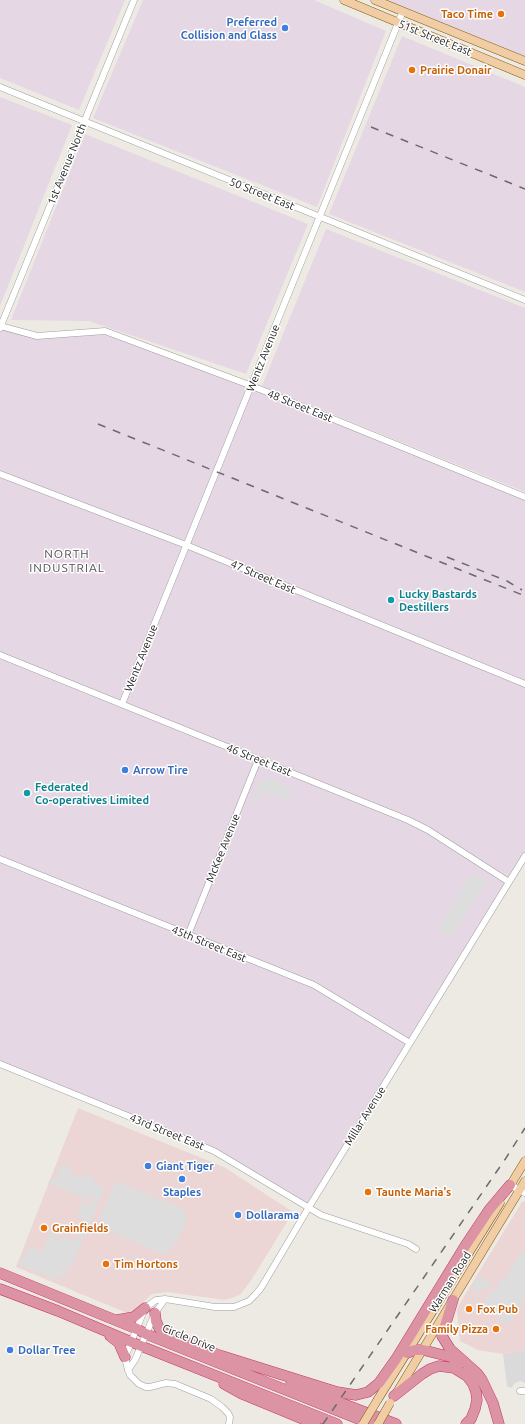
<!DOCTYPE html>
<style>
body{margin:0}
canvas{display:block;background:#edeae4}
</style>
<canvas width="525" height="1424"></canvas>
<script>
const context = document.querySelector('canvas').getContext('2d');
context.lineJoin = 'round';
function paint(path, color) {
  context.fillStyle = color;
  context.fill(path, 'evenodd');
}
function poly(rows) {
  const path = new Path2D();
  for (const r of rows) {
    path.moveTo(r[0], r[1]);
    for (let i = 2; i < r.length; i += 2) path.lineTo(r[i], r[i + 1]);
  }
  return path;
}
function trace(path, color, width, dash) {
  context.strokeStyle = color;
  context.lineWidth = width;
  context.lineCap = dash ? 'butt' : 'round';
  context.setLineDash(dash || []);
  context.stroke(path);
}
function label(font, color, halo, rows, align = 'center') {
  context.font = font + ' Ubuntu,sans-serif';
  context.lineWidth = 3;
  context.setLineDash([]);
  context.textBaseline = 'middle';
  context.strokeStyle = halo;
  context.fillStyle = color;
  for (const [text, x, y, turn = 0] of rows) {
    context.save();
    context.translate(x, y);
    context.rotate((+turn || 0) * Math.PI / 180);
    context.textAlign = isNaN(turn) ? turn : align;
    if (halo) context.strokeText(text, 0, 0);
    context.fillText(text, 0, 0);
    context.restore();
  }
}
const residential = poly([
 [525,1350,525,1383,521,1381,515,1383,511,1388,507,1386,503,1354]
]);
const commercial = poly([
 [78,1108,224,1167,293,1212,252,1279,240,1295,225,1300,167,1292,152,1294,134,1311,127,1313,16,1267],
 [525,1201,525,1350,503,1354,478,1350,460,1341,457,1310,460,1303,522,1202]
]);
const industrial = poly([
 [0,0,125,0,79,110,0,78],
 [143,0,314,0,386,31,317,207,93,118],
 [375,0,525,0,525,61],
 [402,36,525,87,525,292,329,214],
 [0,97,72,125,0,306],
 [85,134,308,224,246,374,89,321,11,320],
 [326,229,525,308,525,492,262,386],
 [0,328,37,336,105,331,525,497,525,856,309,1207,218,1153,0,1064]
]);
const parking = poly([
 [266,777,292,788,287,801,262,791,257,803,251,801,259,781,264,782],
 [472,873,486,882,453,936,438,930],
 [61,1164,71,1168,70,1173,81,1178,83,1173,96,1178,94,1183,104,1189,90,1224,85,1222,86,1221,77,1217,83,1201,92,1204,94,1198,89,1196,88,1200,48,1183,50,1179,55,1180],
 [116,1181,186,1210,184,1216,188,1217,182,1232,170,1251,168,1250,166,1255,98,1227,101,1219,99,1218],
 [52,1227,56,1229,54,1236,61,1239,67,1237,76,1241,80,1231,85,1233,73,1264,68,1267,64,1277,59,1275,56,1280,19,1265,21,1259,23,1260,28,1247,42,1252],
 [521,1251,525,1253,525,1300,509,1325,474,1303,476,1299,483,1304,489,1294,494,1292,503,1278,505,1279],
 [478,1276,492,1284,489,1289,485,1286,480,1294,471,1288]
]);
const minor = poly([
 [0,87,525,300],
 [0,326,37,336,105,331,252,386,525,497],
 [0,328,134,0],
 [0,474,186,545,525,684],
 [0,655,408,820,428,830,509,882],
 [122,704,403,11],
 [0,859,314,985,410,1043],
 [188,935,258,760],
 [0,1064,214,1151,321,1215,408,1244,416,1249],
 [510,1185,525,1193],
 [128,1370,135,1360,155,1313,165,1299],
 [520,1391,525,1391],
 [229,1424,230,1417,228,1413,222,1407,211,1399,175,1384,166,1383,150,1387,146,1387,139,1384,130,1375,127,1366,125,1357,145,1308,156,1300,165,1299,215,1307,234,1307,249,1301,255,1295,261,1288,309,1207,525,856]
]);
const major = poly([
 [344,0,525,75],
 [375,0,525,61],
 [508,1189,525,1161],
 [397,1392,525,1181],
 [378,1399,500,1203]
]);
const highway = poly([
 [0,1273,137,1329,146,1334,371,1424],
 [0,1289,58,1311,141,1346,337,1424],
 [453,1300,442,1336,450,1349,477,1373,482,1380,493,1403,499,1424],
 [155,1313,156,1321,159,1328,166,1334],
 [117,1320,134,1317,145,1308],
 [163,1333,224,1357],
 [110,1336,119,1343,125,1357],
 [407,1353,415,1350,423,1350,451,1357,461,1362],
 [219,1355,337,1392,356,1395,368,1392,379,1383,396,1359,465,1246,489,1210,510,1185],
 [224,1384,242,1394,315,1424],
 [291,1384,396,1424],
 [394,1396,422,1374,430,1369,439,1366,454,1368,467,1376,473,1384,476,1392,477,1400,475,1409,471,1419,466,1424]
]);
const rail = poly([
 [371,127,525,189],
 [98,424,525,596],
 [447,557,507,581,522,590],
 [323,1424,506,1158,525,1128]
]);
const majorBridge = poly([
 [363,1424,378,1399],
 [378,1424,390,1403]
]);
const markers = [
 [501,14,4,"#e8710a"],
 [285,28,4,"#3f7fe0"],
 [412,70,4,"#e8710a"],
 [391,600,4,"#0f9aa8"],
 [125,770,4,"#3f7fe0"],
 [27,793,4,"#0f9aa8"],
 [148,1166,4,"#3f7fe0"],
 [182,1179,4,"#3f7fe0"],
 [368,1192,4,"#e8710a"],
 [238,1215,4,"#3f7fe0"],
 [44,1228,4,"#e8710a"],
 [106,1264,4,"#e8710a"],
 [469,1309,4,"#e8710a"],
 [496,1329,4,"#e8710a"],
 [10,1350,4,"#3f7fe0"]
];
const foodNames = [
 ["Taco Time",493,14,"right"],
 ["Prairie Donair",420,70],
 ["Taunte Maria's",376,1192],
 ["Grainfields",52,1228],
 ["Tim Hortons",114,1264],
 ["Fox Pub",477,1309],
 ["Family Pizza",488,1329,"right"]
];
const shopNames = [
 ["Preferred",277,22,"right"],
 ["Collision and Glass",277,35,"right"],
 ["Arrow Tire",133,770],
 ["Giant Tiger",156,1166],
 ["Staples",182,1192,"center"],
 ["Dollarama",246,1215],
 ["Dollar Tree",18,1350]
];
const streetNames = [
 ["51st Street East",435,38,22],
 ["1st Avenue North",67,164,-68],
 ["50 Street East",262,194,22],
 ["Wentz Avenue",263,358,-68],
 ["48 Street East",300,406,22],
 ["47 Street East",263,577,23],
 ["Wentz Avenue",141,658,-68],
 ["46 Street East",259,760,22],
 ["McKee Avenue",223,848,-68],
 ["45th Street East",209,944,22],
 ["Millar Avenue",365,1116,-58],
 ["43rd Street East",167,1132,22],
 ["Warman Road",450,1282,-58],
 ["Circle Drive",189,1338,22]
];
const cultureNames = [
 ["Lucky Bastards",399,594],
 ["Destillers",399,607],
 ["Federated",35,787],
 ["Co-operatives Limited",35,800]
];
const neighbourhoodNames = [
 ["NORTH",67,554],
 ["INDUSTRIAL",67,568]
];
paint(residential, '#dbdada');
paint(commercial, '#ecd5d5');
paint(industrial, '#e5d7e3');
paint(parking, '#ddd');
trace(minor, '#9e9e9e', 7);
trace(major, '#865a10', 9);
trace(highway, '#c5376d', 11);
trace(minor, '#fff', 6);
trace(major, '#f1cda5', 8);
trace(highway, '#dc94a4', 10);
trace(rail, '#6b6b6b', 1.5, [8, 8]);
trace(majorBridge, '#865a10', 9, []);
trace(majorBridge, '#f1cda5', 8);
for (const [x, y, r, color] of markers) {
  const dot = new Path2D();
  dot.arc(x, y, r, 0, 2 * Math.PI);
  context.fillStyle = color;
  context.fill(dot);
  trace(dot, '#fff', 1.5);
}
label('bold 11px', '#c56008', '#fff', foodNames, 'left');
label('bold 11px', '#366cbe', '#fff', shopNames, 'left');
label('11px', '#1d1d1d', '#fff', streetNames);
label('bold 11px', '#0d838f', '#fff', cultureNames, 'left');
context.letterSpacing = '1px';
label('12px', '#505050', '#fff', neighbourhoodNames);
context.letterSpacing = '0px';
</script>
